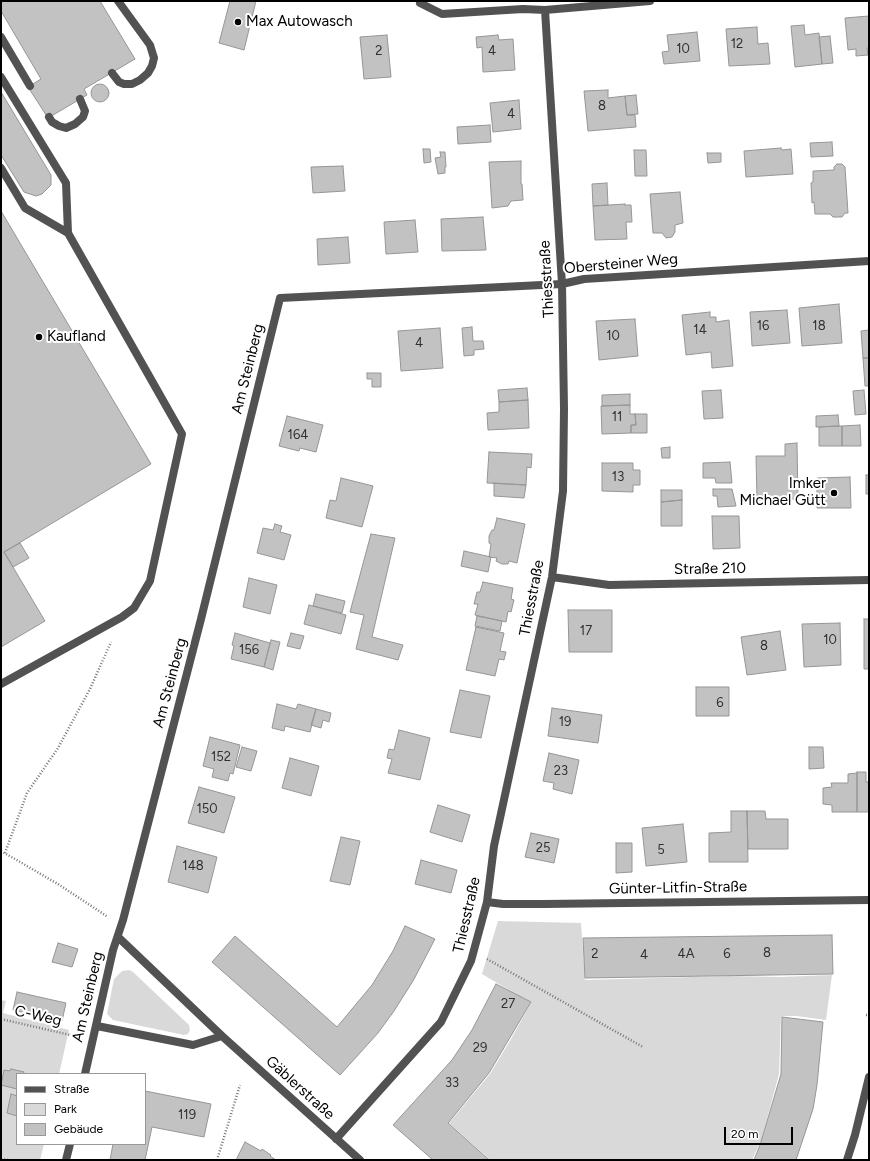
<!DOCTYPE html>
<meta charset="utf-8">
<style>
body{margin:0}
#map{position:relative;width:870px;height:1161px;overflow:hidden;background:#fff;font-family:Figtree,sans-serif}
canvas{display:block}
.frame{position:absolute;inset:0;border:2px solid #000;pointer-events:none}
.legend{position:absolute;left:16px;top:1073px;width:130px;height:72px;box-sizing:border-box;background:#fff;border:1px solid #999;margin:0;padding:5px 7px;list-style:none;font-size:12px;color:#000}
.legend li{display:flex;align-items:center;gap:8px;height:20px}
.legend b{width:20px;border:1px solid #999}
.scale{position:absolute;left:724px;top:1127px;width:69px;height:18px;box-sizing:border-box;border:2px solid #000;border-top:0;padding-left:5px;font-size:12px;line-height:14px;white-space:nowrap;color:#000;-webkit-text-stroke:3px #fff;paint-order:stroke}
</style>
<div id="map">
<canvas width="870" height="1161"></canvas>
<div class="frame"></div>
<ul class="legend">
<li><b style="height:5px;background:#525252"></b>Straße</li>
<li><b style="height:11px;background:#d9d9d9"></b>Park</li>
<li><b style="height:11px;background:#c2c2c2"></b>Gebäude</li>
</ul>
<div class="scale">20 m</div>
</div>
<script>
const context = document.querySelector('canvas').getContext('2d');
context.lineJoin = 'round';
function paint(path, color) {
  context.fillStyle = color;
  context.fill(path, 'evenodd');
}
function poly(rows) {
  const path = new Path2D();
  for (const r of rows) {
    if (r.length === 3) {
      path.moveTo(r[0] + r[2], r[1]);
      path.arc(r[0], r[1], r[2], 0, 2 * Math.PI);
      continue;
    }
    path.moveTo(r[0], r[1]);
    for (let i = 2; i < r.length; i += 2) path.lineTo(r[i], r[i + 1]);
  }
  return path;
}
function trace(path, color, width, dash) {
  context.strokeStyle = color;
  context.lineWidth = width;
  context.lineCap = dash ? 'butt' : 'round';
  context.setLineDash(dash || []);
  context.stroke(path);
}
function label(font, color, halo, rows, align = 'center') {
  context.font = font + ' Figtree,sans-serif';
  context.lineWidth = 4;
  context.setLineDash([]);
  context.textBaseline = 'middle';
  context.strokeStyle = halo;
  context.fillStyle = color;
  for (const [text, x, y, turn = 0] of rows) {
    context.save();
    context.translate(x, y);
    context.rotate((+turn || 0) * Math.PI / 180);
    context.textAlign = isNaN(turn) ? turn : align;
    if (halo) context.strokeText(text, 0, 0);
    context.fillText(text, 0, 0);
    context.restore();
  }
}
const green = poly([
 [498,921,581,923,585,980,730,976,780,977,832,975,826,1020,796,1016,781,1016,779,1074,761,1141,752,1160,490,1160,449,1123,490,1074,511,1039,531,1003,482,974],
 [129,970,133,972,189,1025,190,1030,188,1034,184,1035,113,1020,107,1014,114,979,122,971],
 [1,1000,6,1001,3,1013,69,1030,59,1074,17,1074,17,1144,44,1144,40,1160,1,1160]
]);
const building = poly([
 [1,1,100,1,135,59,84,89,87,95,48,118,28,87,41,79,1,11,1,1],
 [230,1,256,1,244,50,219,43,230,1],
 [869,16,869,48,867,48,868,55,856,56,856,49,848,50,845,18,869,16],
 [804,25,805,35,819,33,822,64,795,67,791,26,804,25],
 [757,27,758,44,768,43,770,64,729,66,726,29,757,27],
 [697,32,700,61,664,64,662,52,669,51,667,35,697,32],
 [387,35,391,77,364,79,360,37,387,35],
 [498,35,499,40,513,39,515,70,483,72,482,47,477,48,476,37,498,35],
 [830,36,833,63,822,64,819,37,830,36],
 [100,93,9],
 [608,90,608,98,625,96,627,115,635,115,636,127,588,131,584,91,608,90],
 [1,92,51,175,51,185,42,194,36,196,24,192,1,155,1,92],
 [636,95,638,114,627,115,625,96,636,95],
 [519,100,521,129,493,132,490,103,519,100],
 [490,125,491,142,458,144,457,127,490,125],
 [832,142,833,156,811,157,810,143,832,142],
 [781,148,782,150,791,149,793,174,746,177,744,151,781,148],
 [423,149,430,149,431,162,424,163,423,149],
 [634,150,646,150,647,176,635,176,634,150],
 [440,152,445,152,446,167,445,167,445,173,438,174,435,158,441,157,440,152],
 [707,153,721,153,721,162,708,163,707,153],
 [521,161,521,184,522,184,523,200,511,201,508,206,492,208,489,162,521,161],
 [837,164,842,164,845,167,848,213,845,213,842,217,833,217,830,214,815,214,814,202,812,203,811,183,813,182,813,171,834,170,834,167,837,164],
 [343,166,345,191,313,193,311,167,343,166],
 [607,183,608,205,593,206,592,184,607,183],
 [680,192,683,223,675,225,675,232,672,237,666,238,662,233,653,233,650,194,680,192],
 [625,204,624,205,631,205,632,222,626,222,627,239,595,240,593,206,625,204],
 [1,211,151,464,4,552,45,621,1,647,1,211],
 [483,217,486,250,442,251,441,219,483,217],
 [415,220,418,252,386,254,384,222,415,220],
 [348,237,350,263,318,265,317,239,348,237],
 [839,304,842,343,802,346,799,308,839,304],
 [787,310,790,343,752,346,750,312,787,310],
 [710,312,710,317,716,317,716,322,729,320,733,366,712,368,711,352,686,355,682,315,710,312],
 [635,319,638,356,599,360,596,321,635,319],
 [472,327,473,341,483,341,484,349,474,350,474,355,464,356,462,328,472,327],
 [440,328,443,368,401,371,398,331,440,328],
 [869,330,869,358,863,358,861,331,869,330],
 [863,358,869,358,869,386,865,386,863,358],
 [367,373,381,373,381,387,372,387,372,379,367,379,367,373],
 [527,388,528,400,499,402,498,390,527,388],
 [721,390,723,418,704,419,702,391,721,390],
 [864,390,866,414,855,415,853,391,864,390],
 [630,394,630,405,602,406,602,395,630,394],
 [528,400,529,428,488,430,487,413,499,412,499,402,528,400],
 [630,405,630,414,635,414,636,425,631,425,631,433,602,434,601,406,630,405],
 [635,414,647,414,647,433,631,433,631,425,636,425,635,414],
 [838,415,839,426,816,427,816,416,838,415],
 [287,416,323,425,316,452,300,448,299,451,279,446,287,416],
 [860,425,861,446,842,446,842,426,860,425],
 [839,426,842,426,842,446,819,446,819,427,839,426],
 [797,443,798,499,757,500,756,456,785,456,785,444,797,443],
 [670,447,670,458,662,458,661,448,670,447],
 [489,452,532,454,531,468,527,467,526,485,487,483,489,452],
 [730,462,732,483,716,483,715,478,703,478,703,463,730,462],
 [602,463,633,463,633,470,640,470,640,485,633,485,633,492,602,491,602,463],
 [866,475,869,475,869,494,866,494,866,475],
 [850,477,851,508,817,508,817,478,850,477],
 [341,478,373,486,362,527,326,518,330,500,336,501,341,478],
 [494,483,526,485,524,498,494,496,494,483],
 [713,489,732,489,736,506,718,507,717,496,713,496,713,489],
 [661,490,682,490,682,500,661,502,661,490],
 [682,500,682,526,661,526,661,502,682,500],
 [712,516,739,516,740,548,713,549,712,516],
 [497,518,525,524,517,563,509,561,508,564,502,564,496,561,497,558,489,557,491,544,489,543,489,536,492,530,494,530,497,518],
 [275,524,282,526,280,532,291,535,284,560,257,553,263,528,273,530,275,524],
 [371,534,395,538,372,637,403,645,398,660,356,649,364,615,350,612,371,534],
 [20,543,29,558,13,567,4,552,20,543],
 [464,551,491,557,488,572,461,566,464,551],
 [249,578,277,585,270,614,243,607,249,578],
 [483,582,513,588,511,599,514,600,511,612,508,611,506,622,475,615,478,604,474,604,477,592,480,592,483,582],
 [316,594,345,601,342,613,313,606,316,594],
 [309,605,346,615,341,634,304,624,309,605],
 [568,610,612,610,612,652,569,652,568,610],
 [477,616,502,621,500,631,475,626,477,616],
 [864,619,869,619,869,669,864,669,864,619],
 [840,623,841,665,804,667,802,624,840,623],
 [476,627,504,633,500,651,506,652,504,660,499,659,495,676,466,670,476,627],
 [780,631,786,670,747,675,741,637,780,631],
 [235,633,270,643,264,667,231,659,234,646,232,645,235,633],
 [291,633,304,636,300,649,287,646,291,633],
 [271,640,280,642,273,670,264,667,271,640],
 [696,687,729,687,729,716,696,716,696,687],
 [460,690,490,696,481,738,450,732,460,690],
 [277,704,296,709,298,704,316,709,310,732,285,726,284,731,272,728,277,704],
 [552,708,602,715,598,743,548,736,552,708],
 [316,709,331,713,329,722,323,720,321,728,311,725,316,709],
 [399,730,430,738,420,780,388,773,392,759,387,758,389,749,394,750,399,730],
 [210,737,240,745,233,774,230,773,228,781,212,777,214,769,203,766,210,737],
 [242,747,257,751,251,771,236,767,242,747],
 [809,747,823,747,824,768,809,769,809,747],
 [549,753,579,760,572,794,553,789,554,783,543,781,549,753],
 [290,758,319,766,311,796,282,788,290,758],
 [857,772,866,772,866,782,869,782,869,812,857,812,857,772],
 [857,773,857,812,832,812,832,805,823,804,823,788,832,787,831,783,848,783,848,774,857,773],
 [199,787,235,797,224,833,188,823,199,787],
 [438,805,470,815,462,842,430,832,438,805],
 [731,811,747,811,748,862,709,862,709,833,731,832,731,811],
 [747,811,765,811,766,819,788,819,788,849,748,849,747,811],
 [683,824,687,862,646,866,642,828,683,824],
 [531,833,559,839,554,863,525,857,531,833],
 [341,837,360,841,350,885,330,881,341,837],
 [616,843,632,843,632,872,616,873,616,843],
 [177,846,217,857,208,893,168,882,177,846],
 [421,860,457,870,451,893,415,884,421,860],
 [405,926,435,939,413,981,394,1011,378,1033,340,1075,212,962,235,936,337,1027,372,985,393,951,405,926],
 [832,935,833,974,585,978,583,938,832,935],
 [58,943,78,949,72,967,52,962,58,943],
 [496,984,531,1002,489,1073,448,1123,489,1160,433,1160,393,1125,452,1060,472,1030,496,984],
 [17,992,66,1003,62,1021,13,1010,17,992],
 [782,1017,823,1022,817,1085,813,1109,796,1160,754,1160,760,1145,781,1074,782,1017],
 [11,1069,24,1072,23,1074,17,1074,17,1089,1,1085,4,1070,10,1071,11,1069],
 [145,1091,211,1104,204,1137,152,1127,145,1160,110,1160,113,1144,145,1144,145,1091],
 [11,1094,17,1096,17,1116,7,1113,11,1094],
 [245,1142,261,1151,262,1149,271,1155,270,1156,276,1160,236,1160,245,1142]
]);
const path = poly([
 [1,851,58,884,108,917],
 [5,853,27,793,58,748,90,689,111,642],
 [487,959,643,1047],
 [866,1015,869,1015],
 [1,1019,79,1037],
 [1,1159,8,1160],
 [217,1160,240,1085]
]);
const lane = poly([
 [1,37,30,86],
 [112,73,119,82,124,84,132,84,140,80,148,73,152,66,154,58,150,45,118,1],
 [1,77,66,183,68,233,182,434,150,581,134,608,122,617,1,684],
 [49,117,52,122,59,126,66,128,75,124,83,117,85,111,80,99],
 [1,168,25,208,68,233]
]);
const street = poly([
 [420,3,442,14,523,9,545,10,650,1],
 [552,577,609,585,869,580],
 [487,902,503,904,544,904,869,900],
 [118,937,222,1036,360,1160],
 [97,1026,193,1045,222,1036],
 [85,1074,113,950,123,920,201,619,280,298,562,284,584,279,869,261],
 [336,1139,441,1022,471,961,487,902,494,846,552,577,563,491,564,409,562,284,545,10],
 [66,1160,70,1144],
 [847,1160,855,1135,869,1077]
]);
const markers = [
 [238,22,4,"#000"],
 [39,337,4,"#000"],
 [834,493,4,"#000"]
];
const numberNames = [
 ["12",737,44],
 ["10",683,49],
 ["2",379,51],
 ["4",492,51],
 ["8",602,106],
 ["4",511,114],
 ["16",763,326],
 ["18",819,326],
 ["14",700,330],
 ["10",613,336],
 ["4",419,343],
 ["11",617,417],
 ["164",298,435],
 ["13",618,477],
 ["17",586,631],
 ["10",830,640],
 ["8",764,646],
 ["156",249,650],
 ["6",720,703],
 ["19",565,722],
 ["152",221,757],
 ["23",561,771],
 ["150",207,809],
 ["25",543,848],
 ["5",661,850],
 ["148",193,866],
 ["8",767,953],
 ["2",595,954],
 ["4A",686,954],
 ["6",727,954],
 ["4",644,955],
 ["27",508,1004],
 ["29",480,1048],
 ["33",452,1083],
 ["119",187,1115]
];
const poiNames = [
 ["Max Autowasch",246,22],
 ["Kaufland",47,337],
 ["Imker",826,484,"right"],
 ["Michael Gütt",826,501,"right"]
];
const streetNames = [
 ["Obersteiner Weg",621,264,-5],
 ["Thiesstraße",547,279,-93],
 ["Am Steinberg",248,369,-76],
 ["Straße 210",710,569,-1],
 ["Thiesstraße",532,598,-79],
 ["Am Steinberg",170,683,-75],
 ["Günter-Litfin-Straße",678,888,-1],
 ["Thiesstraße",467,915,-77],
 ["Am Steinberg",88,997,-77],
 ["C-Weg",38,1016,13],
 ["Gäblerstraße",300,1088,42]
];
paint(green, '#d9d9d9');
paint(building, '#c2c2c2');
trace(building, '#969696', 1);
trace(path, '#747474', 2.5, [1, 2]);
trace(lane, '#525252', 8);
trace(street, '#525252', 8);
for (const [x, y, r, color] of markers) {
  const dot = new Path2D();
  dot.arc(x, y, r, 0, 2 * Math.PI);
  context.fillStyle = color;
  context.fill(dot);
  trace(dot, '#fff', 1.5);
}
label('13px', '#303030', null, numberNames);
label('15px', '#000', '#fff', poiNames, 'left');
label('15px', '#000', '#fff', streetNames);
</script>
